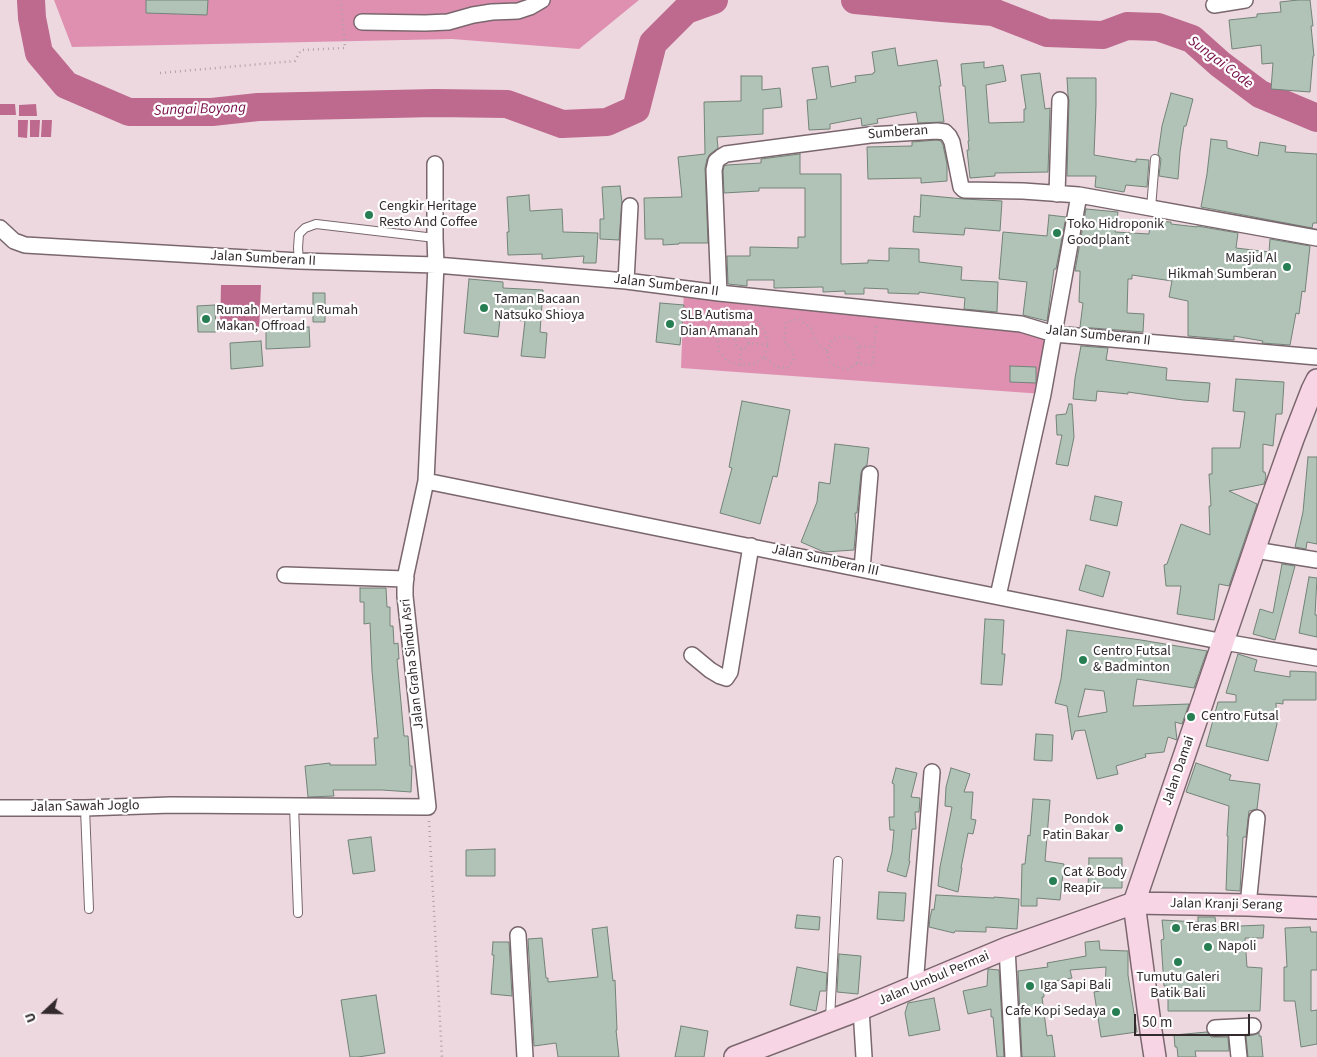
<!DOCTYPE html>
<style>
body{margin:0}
#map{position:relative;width:1317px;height:1057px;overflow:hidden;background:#edd8df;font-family:"Source Sans 3",sans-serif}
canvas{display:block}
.north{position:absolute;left:20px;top:987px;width:50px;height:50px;-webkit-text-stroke:4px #fff;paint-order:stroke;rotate:249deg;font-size:14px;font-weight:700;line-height:20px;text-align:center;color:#322a2d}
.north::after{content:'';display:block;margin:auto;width:18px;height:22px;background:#322a2d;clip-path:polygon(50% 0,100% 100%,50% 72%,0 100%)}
.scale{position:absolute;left:1134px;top:1014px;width:116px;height:22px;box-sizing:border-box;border:2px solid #322a2d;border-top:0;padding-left:6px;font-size:15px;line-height:18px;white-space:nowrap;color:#322a2d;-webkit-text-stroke:4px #fff;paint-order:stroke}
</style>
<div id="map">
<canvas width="1317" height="1057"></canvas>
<div class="north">U</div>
<div class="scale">50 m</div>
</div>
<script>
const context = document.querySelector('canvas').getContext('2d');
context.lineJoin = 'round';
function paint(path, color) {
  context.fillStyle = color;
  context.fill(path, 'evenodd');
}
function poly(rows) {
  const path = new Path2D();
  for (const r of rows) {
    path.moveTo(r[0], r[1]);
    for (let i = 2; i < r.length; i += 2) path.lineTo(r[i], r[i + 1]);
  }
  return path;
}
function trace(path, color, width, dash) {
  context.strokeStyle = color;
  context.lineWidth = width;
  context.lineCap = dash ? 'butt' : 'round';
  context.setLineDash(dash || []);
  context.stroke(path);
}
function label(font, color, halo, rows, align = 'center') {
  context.font = font + ' "Source Sans 3",sans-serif';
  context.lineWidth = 4.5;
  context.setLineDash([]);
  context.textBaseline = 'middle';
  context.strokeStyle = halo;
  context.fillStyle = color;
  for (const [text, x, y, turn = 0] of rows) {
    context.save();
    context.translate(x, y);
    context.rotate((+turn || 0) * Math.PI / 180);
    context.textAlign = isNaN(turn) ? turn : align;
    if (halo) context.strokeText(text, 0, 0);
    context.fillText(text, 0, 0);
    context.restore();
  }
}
const green = poly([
 [54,0,639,0,579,49,452,39,72,47],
 [684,288,1054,334,1043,394,681,368]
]);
const water = poly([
 [0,104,15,104,16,115,0,115],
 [36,104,37,116,19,116,19,105],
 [18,120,28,120,27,138,18,137],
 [30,120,40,120,39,137,30,137],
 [42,120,52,120,51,137,41,137],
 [221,285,261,285,259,331,220,330]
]);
const river = poly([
 [31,0,32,18,39,53,66,85,129,112,212,112,258,107,435,103,507,104,562,124,607,122,636,109,653,43,686,10,714,0],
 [855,0,942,8,993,12,1047,33,1103,35,1127,26,1158,27,1192,39,1220,64,1260,94,1317,118]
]);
const building = poly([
 [146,0,208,0,207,15,146,13,146,0],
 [1298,0,1310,0,1313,26,1311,26,1314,56,1313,56,1310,92,1271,89,1273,63,1262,64,1261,45,1232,49,1229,20,1257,17,1257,14,1281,12,1280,2,1298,0],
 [895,48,898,66,937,60,941,86,939,86,944,122,918,123,916,112,877,119,878,123,862,126,861,118,830,124,830,129,809,130,807,100,817,99,812,68,828,66,831,87,856,82,855,76,873,74,873,73,875,72,872,52,895,48],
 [984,62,984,68,1003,65,1006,81,986,85,989,123,1024,122,1024,109,1026,109,1021,75,1040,73,1045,109,1050,108,1048,172,995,173,995,176,970,178,967,150,969,150,968,141,969,141,965,86,963,86,961,64,984,62],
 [741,76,762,76,762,90,780,88,782,107,763,109,763,134,717,137,718,148,710,154,707,159,705,168,708,243,679,243,679,244,663,245,663,239,645,239,644,198,682,197,678,157,705,154,704,102,741,101,741,76],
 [1067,78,1096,78,1096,105,1094,155,1136,162,1136,159,1149,160,1147,187,1126,185,1124,192,1095,187,1096,176,1067,176,1069,100,1068,95,1067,78],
 [1171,93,1193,99,1186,126,1184,126,1180,152,1178,179,1159,176,1161,159,1158,154,1162,126,1171,93],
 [1211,139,1227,141,1227,148,1258,156,1260,142,1286,146,1285,152,1317,154,1317,223,1313,223,1312,228,1201,207,1207,174,1211,139],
 [937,140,941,141,943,145,947,164,947,181,921,183,921,178,868,179,867,147,912,146,912,142,937,140],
 [800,154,800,174,841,174,841,264,868,263,868,260,889,261,889,248,919,249,919,262,962,267,961,280,998,282,997,312,964,309,965,298,919,292,919,294,888,293,888,289,864,288,864,294,845,294,845,291,823,292,823,287,774,288,774,280,747,280,747,286,728,284,727,256,750,256,750,247,798,248,798,237,805,237,805,188,759,188,759,191,724,193,723,171,724,166,727,165,761,163,761,159,800,154],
 [620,186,622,203,619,240,600,239,600,219,604,219,602,187,620,186],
 [529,195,530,211,562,209,563,232,598,233,596,263,583,263,584,256,542,259,542,254,508,255,507,232,509,232,507,197,529,195],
 [921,195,964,199,1002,201,1000,231,965,228,964,235,913,232,914,216,920,217,921,195],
 [1086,209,1118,212,1115,232,1149,234,1150,221,1171,222,1171,224,1197,227,1197,226,1238,233,1236,248,1269,252,1270,239,1310,246,1305,292,1302,291,1299,314,1296,313,1290,345,1262,343,1263,341,1234,336,1234,340,1188,336,1188,301,1169,297,1172,281,1132,275,1132,279,1128,279,1127,313,1144,314,1143,332,1080,327,1083,303,1079,302,1080,274,1080,271,1075,271,1086,209],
 [1049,215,1066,217,1056,269,1054,269,1047,321,1023,315,1027,282,999,279,1003,232,1047,236,1049,215],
 [469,279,503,282,503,288,543,290,540,332,547,333,545,358,521,356,525,321,500,319,498,337,464,333,469,279],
 [313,293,325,293,325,322,313,322,313,293],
 [660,303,684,305,680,345,656,342,660,303],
 [215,305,216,332,198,332,197,306,215,305],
 [309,327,310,347,266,349,266,329,309,327],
 [261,341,263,366,231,369,230,343,261,341],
 [1081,346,1108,348,1106,360,1167,368,1166,380,1210,383,1208,402,1183,400,1128,392,1128,394,1097,391,1096,401,1073,399,1075,378,1081,346],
 [1010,366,1036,367,1036,383,1010,382,1010,366],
 [1236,379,1284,382,1282,414,1276,414,1273,446,1263,444,1263,472,1265,472,1266,477,1264,484,1229,491,1257,504,1229,586,1219,584,1214,620,1177,614,1181,586,1166,586,1164,565,1167,564,1181,524,1210,535,1209,506,1211,506,1209,474,1212,474,1212,448,1240,448,1245,412,1233,411,1236,379],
 [742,401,790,410,777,477,773,476,760,524,720,513,732,468,729,467,742,401],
 [1069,404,1072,404,1074,437,1068,466,1056,464,1062,435,1057,435,1056,415,1066,414,1069,404],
 [835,444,869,448,867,465,863,468,861,473,857,513,855,513,856,526,854,550,824,552,801,542,817,502,819,482,830,484,835,444],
 [1308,457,1317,457,1317,544,1307,542,1306,549,1295,547,1303,512,1308,457],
 [1095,496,1122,502,1117,526,1090,520,1095,496],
 [1282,564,1295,566,1275,640,1253,634,1260,609,1273,613,1282,564],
 [1086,565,1110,572,1103,597,1079,590,1086,565],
 [1309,577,1317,578,1315,615,1317,615,1317,637,1299,633,1309,577],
 [360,588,386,588,387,607,390,607,390,626,393,626,394,644,398,643,399,659,397,659,404,736,408,736,410,766,412,766,411,792,382,790,333,790,334,796,308,797,305,766,330,763,330,765,376,765,374,738,378,738,372,671,370,623,364,624,364,602,360,602,360,588],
 [985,619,1004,620,1002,654,1005,654,1002,685,981,684,985,619],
 [1067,630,1141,640,1207,651,1194,688,1137,679,1133,706,1189,704,1182,724,1175,722,1177,740,1168,737,1164,752,1145,754,1146,757,1116,766,1118,774,1097,779,1085,730,1075,731,1072,740,1067,706,1055,703,1061,679,1067,630],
 [1085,689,1104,691,1107,712,1078,717,1085,689],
 [1238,654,1257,660,1254,671,1290,677,1290,671,1316,672,1316,700,1283,700,1283,704,1276,703,1277,724,1268,761,1206,746,1218,702,1236,702,1236,695,1226,693,1238,654],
 [1036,734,1053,735,1052,761,1034,760,1036,734],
 [1196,763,1231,775,1229,780,1260,784,1257,809,1249,811,1246,837,1243,837,1240,891,1226,890,1228,836,1227,836,1229,806,1186,792,1196,763],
 [896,768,917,773,911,797,920,798,919,812,915,812,916,829,912,829,909,861,910,861,906,877,887,871,892,852,894,830,890,830,889,817,894,817,894,784,892,783,896,768],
 [951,768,970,774,964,792,973,792,971,819,976,820,973,834,968,833,961,868,962,868,958,892,938,886,940,867,952,807,945,806,946,787,951,768],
 [1033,799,1050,800,1045,861,1064,864,1060,900,1037,898,1037,906,1021,906,1022,864,1025,864,1028,835,1030,836,1033,799],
 [371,837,375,871,353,874,348,840,371,837],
 [495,849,495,876,466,876,466,850,495,849],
 [1089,858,1122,858,1122,888,1088,888,1089,858],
 [879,892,906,893,904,921,877,919,879,892],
 [936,895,994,898,994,897,1019,899,1017,929,986,927,986,932,955,931,954,933,929,927,930,918,932,909,934,910,936,895],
 [797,915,820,917,819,930,795,928,797,915],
 [1198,917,1215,917,1216,927,1264,925,1263,938,1245,938,1247,967,1262,968,1260,1011,1168,1011,1168,986,1164,986,1161,940,1164,939,1162,920,1198,922,1198,917],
 [607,927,613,981,615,980,617,1030,616,1030,619,1057,558,1057,556,1043,534,1046,528,939,542,938,546,978,548,978,548,982,598,977,592,929,607,927],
 [1310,927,1311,932,1317,932,1317,970,1311,970,1311,1011,1317,1010,1317,1044,1301,1047,1295,1001,1284,1001,1284,967,1287,967,1285,928,1310,927],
 [1099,941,1100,950,1128,951,1128,975,1137,1032,1101,1037,1094,992,1105,990,1106,967,1070,970,1072,978,1043,983,1044,997,1042,997,1047,1036,1052,1035,1055,1057,1022,1057,1018,971,1048,967,1047,963,1086,956,1085,942,1099,941],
 [493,942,509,942,512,996,491,994,494,955,492,955,493,942],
 [839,954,861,956,858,994,837,992,839,954],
 [797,967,827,973,826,991,820,991,816,1011,790,1005,797,967],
 [988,969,999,970,1004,1057,997,1057,993,1017,991,1017,991,1009,968,1014,963,991,987,986,988,969],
 [376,995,385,1053,358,1057,350,1057,341,1000,376,995],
 [934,998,940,1030,909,1036,905,1013,908,1003,934,998],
 [681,1026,708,1031,704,1057,675,1057,681,1026],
 [1207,1032,1211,1037,1228,1037,1229,1051,1195,1051,1196,1057,1178,1057,1177,1047,1175,1047,1174,1035,1207,1032],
 [1259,1033,1259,1036,1261,1036,1263,1057,1248,1057,1246,1036,1254,1035,1259,1033]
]);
const path = poly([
 [160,73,295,61,301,50,345,48,341,0],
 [742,336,745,316],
 [718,337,736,340],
 [749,343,748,339,744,336,739,335,736,340,736,345,740,348,746,348,749,343,768,345],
 [827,351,832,340,842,336,853,338,858,346,874,347],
 [764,357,768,345,765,331,758,321,745,316,731,319,721,327,717,339,719,351,727,361,740,365,755,364,764,357,777,367,787,368,794,360,792,350,784,341,786,322,799,319,812,329,815,341,827,351,830,363,838,367,849,369,857,363,873,365,876,323],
 [857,363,859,355,858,346],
 [740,365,742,347],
 [429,821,442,1057]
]);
const lane = poly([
 [1151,208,1155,159],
 [299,261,298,248,299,234,305,228,316,224,435,238],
 [294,806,298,913],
 [85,808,89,909],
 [830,1019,838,861]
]);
const street = poly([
 [1214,5,1245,0],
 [362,22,425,23,448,22,473,15,492,12,518,11,530,7,542,0],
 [1057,194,1060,100],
 [0,228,14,241,25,245,299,261,436,265,626,281,719,293,1021,324,1054,334,1317,357],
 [626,281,630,206],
 [719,293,714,170,716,161,721,157,726,154,870,135,937,131,945,132,949,136,952,142,961,187,964,190,1023,191,1079,195,1317,238],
 [426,481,949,587,1224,642,1317,658],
 [1255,550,1317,560],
 [862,569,870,474],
 [285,575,406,579],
 [998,596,1043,394,1079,195],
 [692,655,710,670,720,676,726,678,730,672,751,546],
 [0,808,85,808,171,805,428,807,405,596,405,587,406,574,426,481,436,265,435,238,435,164],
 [1248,905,1257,818],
 [518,935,525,1057],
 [1007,948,1013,1057],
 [915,986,932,772],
 [861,1009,864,1057],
 [1236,1027,1239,1057],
 [1215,1028,1253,1026]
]);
const secondary = poly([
 [735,1057,861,1009,1007,948,1134,903,1248,905,1317,908],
 [1155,1057,1151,1031,1134,903,1271,501,1293,439,1312,390,1317,380]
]);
const markers = [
 [369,215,5,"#267e52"],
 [1057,233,5,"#267e52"],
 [1287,267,5,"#267e52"],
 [484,308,5,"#267e52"],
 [206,319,5,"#267e52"],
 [670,324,5,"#267e52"],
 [1083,660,5,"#267e52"],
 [1191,717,5,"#267e52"],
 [1119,828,5,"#267e52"],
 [1053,881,5,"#267e52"],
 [1176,928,5,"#267e52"],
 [1208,947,5,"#267e52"],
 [1178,962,5,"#267e52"],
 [1030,986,5,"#267e52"],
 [1116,1012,5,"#267e52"]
];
const streetNames = [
 ["Sumberan",898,133,-4],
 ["Jalan Sumberan II",263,259,3],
 ["Jalan Sumberan II",666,286,7],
 ["Jalan Sumberan II",1098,336,6],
 ["Jalan Sumberan III",825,561,12],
 ["Jalan Graha Sindu Asri",413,664,-96],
 ["Jalan Damai",1179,771,-71],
 ["Jalan Sawah Joglo",85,807,-1],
 ["Jalan Kranji Serang",1226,905,1],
 ["Jalan Umbul Permai",934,979,-23]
];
const poiNames = [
 ["Cengkir Heritage",379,207],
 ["Resto And Coffee",379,223],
 ["Toko Hidroponik",1067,225],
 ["Goodplant",1067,241],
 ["Masjid Al",1277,259,"right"],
 ["Hikmah Sumberan",1277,275,"right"],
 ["Taman Bacaan",494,300],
 ["Natsuko Shioya",494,316],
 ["Rumah Mertamu Rumah",216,311],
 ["Makan, Offroad",216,327],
 ["SLB Autisma",680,316],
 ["Dian Amanah",680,332],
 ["Centro Futsal",1093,652],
 ["& Badminton",1093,668],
 ["Centro Futsal",1201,717],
 ["Pondok",1109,820,"right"],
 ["Patin Bakar",1109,836,"right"],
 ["Cat & Body",1063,873],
 ["Reapir",1063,889],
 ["Teras BRI",1186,928],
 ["Napoli",1218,947],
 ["Tumutu Galeri",1178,978,"center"],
 ["Batik Bali",1178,994,"center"],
 ["Iga Sapi Bali",1040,986],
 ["Cafe Kopi Sedaya",1106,1012,"right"]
];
const waterNames = [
 ["Sungai Code",1220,63,37],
 ["Sungai Boyong",200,110,-2]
];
paint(green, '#df90b1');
paint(water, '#be698e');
trace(river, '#be698e', 28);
paint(building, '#b1c3b7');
trace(building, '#728378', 1);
trace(lane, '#7a676e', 10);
trace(street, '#7a676e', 18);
trace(secondary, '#7a676e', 24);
trace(path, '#b1a0a6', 2.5, [1, 4]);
trace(lane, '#fff', 8);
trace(street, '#fff', 15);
trace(secondary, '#f8d5e5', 21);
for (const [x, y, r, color] of markers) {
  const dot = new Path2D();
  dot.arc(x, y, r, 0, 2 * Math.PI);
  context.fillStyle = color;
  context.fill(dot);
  trace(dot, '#fff', 2);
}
label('14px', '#322a2d', '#fff', streetNames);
label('14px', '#322a2d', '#fff', poiNames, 'left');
label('italic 15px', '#770e48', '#fff', waterNames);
</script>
